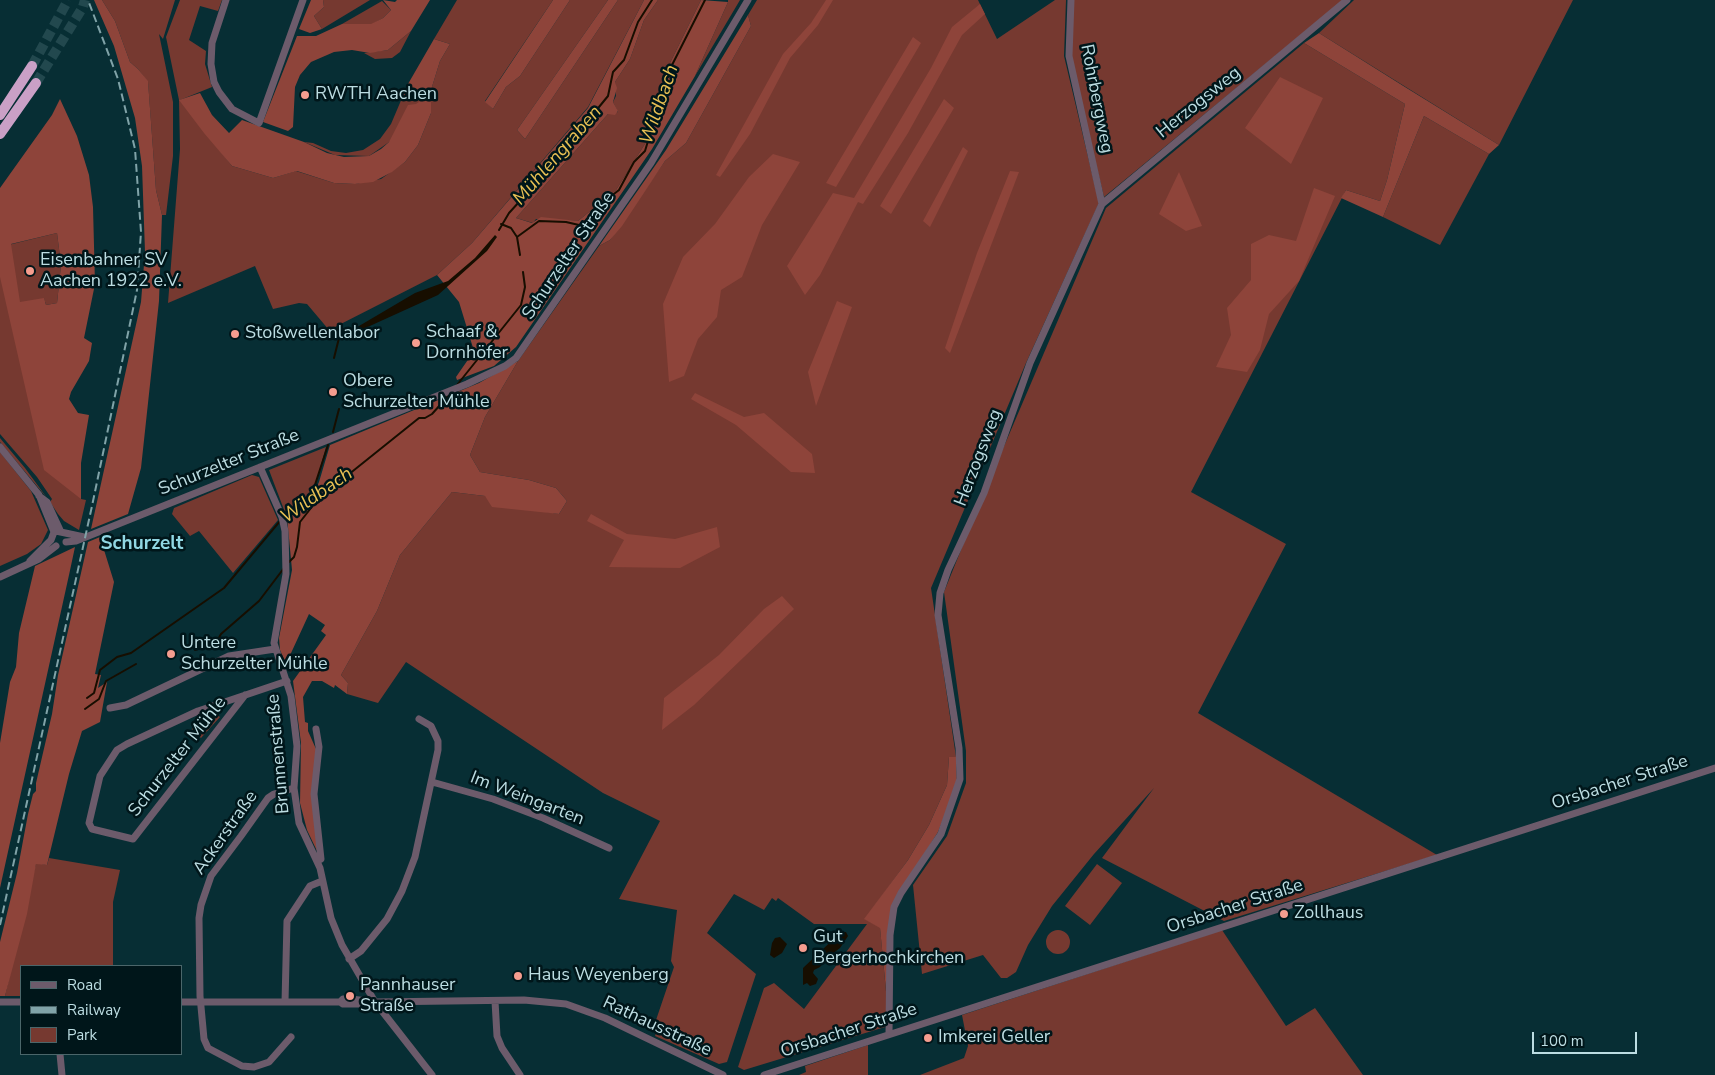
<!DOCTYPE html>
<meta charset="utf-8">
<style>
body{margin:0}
#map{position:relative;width:1715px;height:1075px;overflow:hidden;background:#072e34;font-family:"Nunito Sans",sans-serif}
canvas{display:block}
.legend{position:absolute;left:20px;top:965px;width:162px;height:90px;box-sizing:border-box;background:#00161a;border:1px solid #4b666a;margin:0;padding:6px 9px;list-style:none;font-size:15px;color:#bcdde2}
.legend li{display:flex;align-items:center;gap:10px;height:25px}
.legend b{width:25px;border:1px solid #4b666a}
.scale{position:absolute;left:1532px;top:1032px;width:105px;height:22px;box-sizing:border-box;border:2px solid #bcdde2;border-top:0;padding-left:6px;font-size:15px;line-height:18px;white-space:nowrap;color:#bcdde2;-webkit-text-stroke:4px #00161a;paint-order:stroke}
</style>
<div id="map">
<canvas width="1715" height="1075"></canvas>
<ul class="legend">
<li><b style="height:6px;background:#6c5b6b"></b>Road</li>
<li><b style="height:6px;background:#80a3a8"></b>Railway</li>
<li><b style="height:14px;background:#763930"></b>Park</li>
</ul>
<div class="scale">100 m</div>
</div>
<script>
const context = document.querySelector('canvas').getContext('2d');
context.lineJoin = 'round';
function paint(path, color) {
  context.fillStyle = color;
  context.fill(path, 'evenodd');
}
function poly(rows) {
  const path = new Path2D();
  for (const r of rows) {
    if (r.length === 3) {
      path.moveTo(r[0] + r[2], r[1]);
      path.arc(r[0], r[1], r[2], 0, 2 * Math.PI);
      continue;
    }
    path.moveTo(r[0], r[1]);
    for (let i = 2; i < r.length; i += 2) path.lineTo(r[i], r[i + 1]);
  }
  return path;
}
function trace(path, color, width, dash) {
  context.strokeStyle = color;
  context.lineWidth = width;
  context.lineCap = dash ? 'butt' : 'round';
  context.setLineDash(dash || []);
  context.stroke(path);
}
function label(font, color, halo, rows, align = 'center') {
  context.font = font + ' "Nunito Sans",sans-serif';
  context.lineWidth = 5;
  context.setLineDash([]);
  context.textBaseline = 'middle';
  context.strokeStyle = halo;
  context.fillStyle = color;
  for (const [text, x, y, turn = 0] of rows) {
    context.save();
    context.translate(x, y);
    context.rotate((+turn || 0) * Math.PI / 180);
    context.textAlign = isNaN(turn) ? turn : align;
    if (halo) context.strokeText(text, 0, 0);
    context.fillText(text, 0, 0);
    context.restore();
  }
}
const green = poly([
 [102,0,175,0,163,39,159,34,173,102,173,156,166,215,162,215,156,190,148,82,138,69,130,62,115,21],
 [180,0,222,0,218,11,200,6,189,40,206,51,205,64,212,87,180,100,232,166,273,178,296,171,334,183,355,184,381,179,405,162,418,145,431,113,369,156,335,155,304,142,313,143,331,151,346,153,363,150,380,139,391,124,408,84,431,90,440,61,450,44,434,39,457,0,553,0,485,101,493,109,506,87,520,76,570,0,608,0,517,130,525,139,618,0,644,0,588,107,472,243,437,275,329,330,307,304,299,303,273,309,255,266,168,303,180,149,179,100,166,37],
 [323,0,370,0,322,29,314,16,324,7],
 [658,0,701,0,668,67,648,139,616,190,578,221,536,219,533,223,516,218,608,114,618,112,613,102,616,96,615,82,630,59,644,20],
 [728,0,740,0,695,76,728,2],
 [757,0,978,0,997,39,1055,0,1066,0,1064,56,1099,203,1026,363,931,588,956,757,949,757,947,785,929,825,908,860,865,919,880,927,887,1002,885,1027,744,1070,738,1067,764,988,774,983,804,1009,867,924,814,924,778,898,776,901,772,898,764,910,734,894,707,933,756,974,727,1062,719,1064,655,1036,659,1025,655,1023,674,967,671,961,677,910,619,899,660,821,603,793,406,662,378,703,347,694,348,683,341,675,377,611,400,555,452,492,485,496,540,511,559,514,567,501,556,488,529,480,480,472,470,455,485,417,518,361,599,246,610,240,665,161,686,143,751,26,748,15],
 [1072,0,1343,0,1104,197,1070,57],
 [1354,0,1573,0,1499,145,1319,33],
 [382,1,391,10,383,18,371,25,342,24],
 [411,31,400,52,392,58,375,59,364,53,388,50],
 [1304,43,1405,104,1387,180,1380,201,1346,190,1191,492,1286,544,1198,713,1437,855,1224,921,1102,858,1154,788,1094,854,1052,906,1028,945,1016,972,1007,978,1001,978,983,955,922,974,913,885,947,836,966,783,966,751,944,592,984,493,1106,208],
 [1424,116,1489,154,1440,245,1383,217],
 [57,233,61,265,57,303,46,305,44,298,81,499,86,500,79,530,64,521,58,514,50,502,52,499,37,477,0,434,0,247],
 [0,438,25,468,47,498,0,442],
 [326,447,313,493,307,504,286,515,269,470],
 [0,452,31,491,48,530,41,544,27,554,0,566],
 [252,475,259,477,278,520,233,573,199,531,190,536,172,514,174,508],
 [214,713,220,717,201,738,192,729,199,719],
 [49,858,120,870,113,902,113,966,21,966,21,996,5,996,36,863,47,865],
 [1097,864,1122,883,1090,925,1065,906],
 [1222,930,1286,1026,1315,1008,1363,1075,920,1075,964,1058,968,1046,962,1015],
 [1058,942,12],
 [868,1045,868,1075,799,1075,806,1072,805,1066]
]);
const forest = poly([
 [94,0,102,0,115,21,130,62,138,69,148,81,156,190,162,215,159,301,141,468,128,514,91,529,141,302,145,252,142,166,135,118,114,46],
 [311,0,323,0,324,7,314,16,322,29,310,33,299,29],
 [383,0,395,2,397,0,430,0,411,31,388,50,370,53,352,50,334,52,311,62,300,75,295,87,293,127,288,131,263,122,297,36,316,36,342,24,371,24,383,18,391,10],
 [553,0,570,0,520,76,506,87,493,109,485,102],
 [608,0,618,0,525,139,517,130],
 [644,0,658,0,644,20,630,59,615,82,617,88,613,102,618,111,615,115,608,114,516,218,532,223,541,217,578,221,616,190,648,139,668,67,701,0,728,2,695,76,652,149,516,347,494,366,457,380,456,377,474,351,459,302,437,275,472,243,588,108],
 [826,0,833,0,818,25,790,58,750,134,720,177,716,175,783,54,811,23],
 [980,4,985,14,962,35,908,133,863,204,858,202,820,275,805,295,787,266,833,193,854,198,931,68,952,27],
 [748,15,751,26,686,143,665,161,622,226,610,240,599,246,666,150],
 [1319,33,1405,87,1499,145,1489,154,1424,116,1383,217,1341,198,1346,190,1380,201,1387,180,1405,104,1304,43],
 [913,37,921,43,836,187,826,183],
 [434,39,450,44,440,61,431,90,421,91,408,84],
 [1280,77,1323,98,1291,164,1245,128],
 [200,93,212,115,229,133,242,120,304,142,327,153,344,157,369,156,381,149,389,142,408,105,416,104,422,100,431,102,431,113,418,145,405,162,392,172,373,182,355,184,334,183,297,171,273,178,232,166,204,133,179,100],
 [60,99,77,136,89,175,93,207,95,284,84,338,92,343,89,361,71,392,69,399,78,413,89,415,81,463,81,499,44,470,0,277,0,188,52,115],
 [57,233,61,265,57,303,46,305,44,298,20,302,11,244],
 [944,99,954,108,891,214,880,206],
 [963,147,968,151,930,227,923,221],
 [773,154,800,162,762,225,742,277,721,290,717,317,698,339,684,376,669,382,663,304,683,257,715,224,749,177],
 [1010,171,1019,172,950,353,945,348,977,253],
 [1179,172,1202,226,1186,231,1159,214],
 [1314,188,1335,196,1299,281,1269,314,1260,350,1247,372,1216,367,1231,335,1227,308,1251,280,1251,244,1269,235,1296,241],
 [837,301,852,307,816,406,808,372],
 [518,361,485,417,470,455,480,472,529,480,556,488,567,501,559,514,492,507,485,496,452,492,400,555,377,611,341,675,348,683,347,694,335,685,334,688,322,681,312,681,303,697,305,722,308,723,308,731,316,749,318,853,307,830,300,803,301,743,293,681,326,635,321,631,325,625,309,614,286,664,280,650,279,638,292,570,287,517,308,506,319,482,330,445,479,383],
 [695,393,744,417,764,413,812,454,815,473,791,472,736,425,691,399],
 [591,514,627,534,675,539,717,527,720,547,680,568,609,567,624,540,587,521],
 [100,537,114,582,95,674,101,675,98,688,107,682,100,722,82,731,69,774,47,865,36,864,27,914,5,996,0,996,0,942,17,873,28,814,33,794,36,791,36,783,52,714,58,675,88,542],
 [75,547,69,575,0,888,0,743,10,682,16,667,19,633,35,566],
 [782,596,794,609,694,705,662,730,664,698,719,655,764,609],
 [949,757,956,757,957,785,938,832,892,906,887,1001,880,928,864,919,908,860,929,825,947,785]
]);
const water = poly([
 [495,235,497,237,487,251,438,295,339,340,337,339,415,293,448,281,475,258],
 [841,932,846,932,848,936,840,948,827,958,820,967,814,970,813,973,818,979,816,984,810,986,807,983,803,985,803,968],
 [780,937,787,944,782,953,774,958,770,955,772,943,775,938]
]);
const stream = poly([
 [501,224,511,228,517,237],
 [499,230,509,213,584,131,599,107,608,96,613,72,624,60,638,22,652,0],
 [520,255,517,237,539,221,566,222,579,225,587,220,592,211,619,190,634,162,645,151,669,71,705,0],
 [334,358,339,338],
 [457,385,521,305,525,287,523,272],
 [333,432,339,409],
 [311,497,328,445],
 [284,518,308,505,311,497,318,499],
 [289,562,294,557,297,547,300,522,318,499,419,418,425,418,432,414,450,394],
 [195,650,216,643,221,634,259,601,284,568],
 [87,698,94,693,100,670,117,657,131,653,224,588,280,521],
 [85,709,99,699,106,681,136,664]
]);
const highwayTunnel = poly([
 [32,66,68,0],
 [36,83,83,7,85,0]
]);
const minor = poly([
 [226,0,212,43,211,64,214,82,219,92,232,109,259,123,303,0],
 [1071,0,1069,56,1102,204],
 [0,447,39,495,54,532],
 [260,467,282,517,285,531,286,574,274,643,291,696,297,746,294,788,299,823,320,868,331,918,342,945,375,1002,432,1075],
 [39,496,47,502,60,530],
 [56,531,84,537],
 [66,542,76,541,467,384,505,366,516,358,651,163,748,0],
 [30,561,51,540,54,532],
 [0,577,39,559,56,546],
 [245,695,133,839,92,829,89,823,100,776,117,750,127,744,198,711,287,681],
 [110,708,126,705,229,656,275,649],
 [316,729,319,747,314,794,321,859,317,861],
 [432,782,493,799,543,818,609,848],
 [349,959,361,951,387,919,402,891,415,857,438,750,438,741,431,726,419,719],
 [495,1001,497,1036,502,1048,520,1075],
 [0,1002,21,1002],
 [181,1002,340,1002,343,1004,359,1004,369,1002],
 [285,1002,287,921,310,886,322,881],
 [340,1002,343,999,351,999,375,1002,524,1000,566,1004,605,1018,723,1075],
 [889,1034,890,935,894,907,901,893,941,834,960,779,959,748,938,615,940,593,948,570,984,493,1030,363,1102,204,1347,0],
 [291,1037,269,1062,254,1067,242,1066,208,1048,204,1039,200,996,199,918,201,905,211,876,241,836,268,798,274,794,294,788],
 [60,1054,62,1075],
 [764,1075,1715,768]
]);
const highway = poly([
 [0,115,32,66],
 [0,134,36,83]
]);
const rail = poly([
 [0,925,92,506,137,290,141,232,135,149,118,79,88,0]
]);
const markers = [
 [305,95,5,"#f59d8f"],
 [30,271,5,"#f59d8f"],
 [235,334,5,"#f59d8f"],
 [416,343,5,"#f59d8f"],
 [333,392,5,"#f59d8f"],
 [171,654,5,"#f59d8f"],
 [1284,914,5,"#f59d8f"],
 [803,948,5,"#f59d8f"],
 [518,976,5,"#f59d8f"],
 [350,996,5,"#f59d8f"],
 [928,1038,5,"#f59d8f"]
];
const poiNames = [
 ["RWTH Aachen",315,95],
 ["Eisenbahner SV",40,261],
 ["Aachen 1922 e.V.",40,282],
 ["Schaaf &",426,333],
 ["Dornhöfer",426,354],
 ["Stoßwellenlabor",245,334],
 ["Obere",343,382],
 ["Schurzelter Mühle",343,403],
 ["Untere",181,644],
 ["Schurzelter Mühle",181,665],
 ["Zollhaus",1294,914],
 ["Gut",813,938],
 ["Bergerhochkirchen",813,959],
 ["Haus Weyenberg",528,976],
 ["Pannhauser",360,986],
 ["Straße",360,1007],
 ["Imkerei Geller",938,1038]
];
const streetNames = [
 ["Rohrbergweg",1096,99,79],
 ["Herzogsweg",1199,103,-39],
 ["Schurzelter Straße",569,256,-56],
 ["Herzogsweg",979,458,-69],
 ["Schurzelter Straße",229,463,-22],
 ["Brunnenstraße",279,754,-95],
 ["Schurzelter Mühle",178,757,-52],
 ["Orsbacher Straße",1620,783,-18],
 ["Im Weingarten",527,799,21],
 ["Ackerstraße",226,833,-55],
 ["Orsbacher Straße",1235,907,-18],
 ["Rathausstraße",657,1027,25],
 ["Orsbacher Straße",849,1031,-18]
];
const waterNames = [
 ["Wildbach",660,105,-71],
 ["Mühlengraben",558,156,-49],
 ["Wildbach",317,496,-35]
];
const neighbourhoodNames = [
 ["Schurzelt",142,544]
];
paint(green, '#763930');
paint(forest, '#8e443a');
paint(water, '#170e00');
trace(stream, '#170e00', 2);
trace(highwayTunnel, '#22484e', 10, [10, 5]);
trace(minor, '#6c5b6b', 7);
trace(highway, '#caa0c6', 10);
trace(rail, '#80a3a8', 2, [8, 4]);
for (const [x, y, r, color] of markers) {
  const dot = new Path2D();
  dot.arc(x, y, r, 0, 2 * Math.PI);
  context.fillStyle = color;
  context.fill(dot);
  trace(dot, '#00161a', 2);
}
label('18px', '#bcdde2', '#00161a', poiNames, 'left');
label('18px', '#bcdde2', '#00161a', streetNames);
label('italic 19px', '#e8c054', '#00161a', waterNames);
label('bold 19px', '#91d7e3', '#00161a', neighbourhoodNames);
</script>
